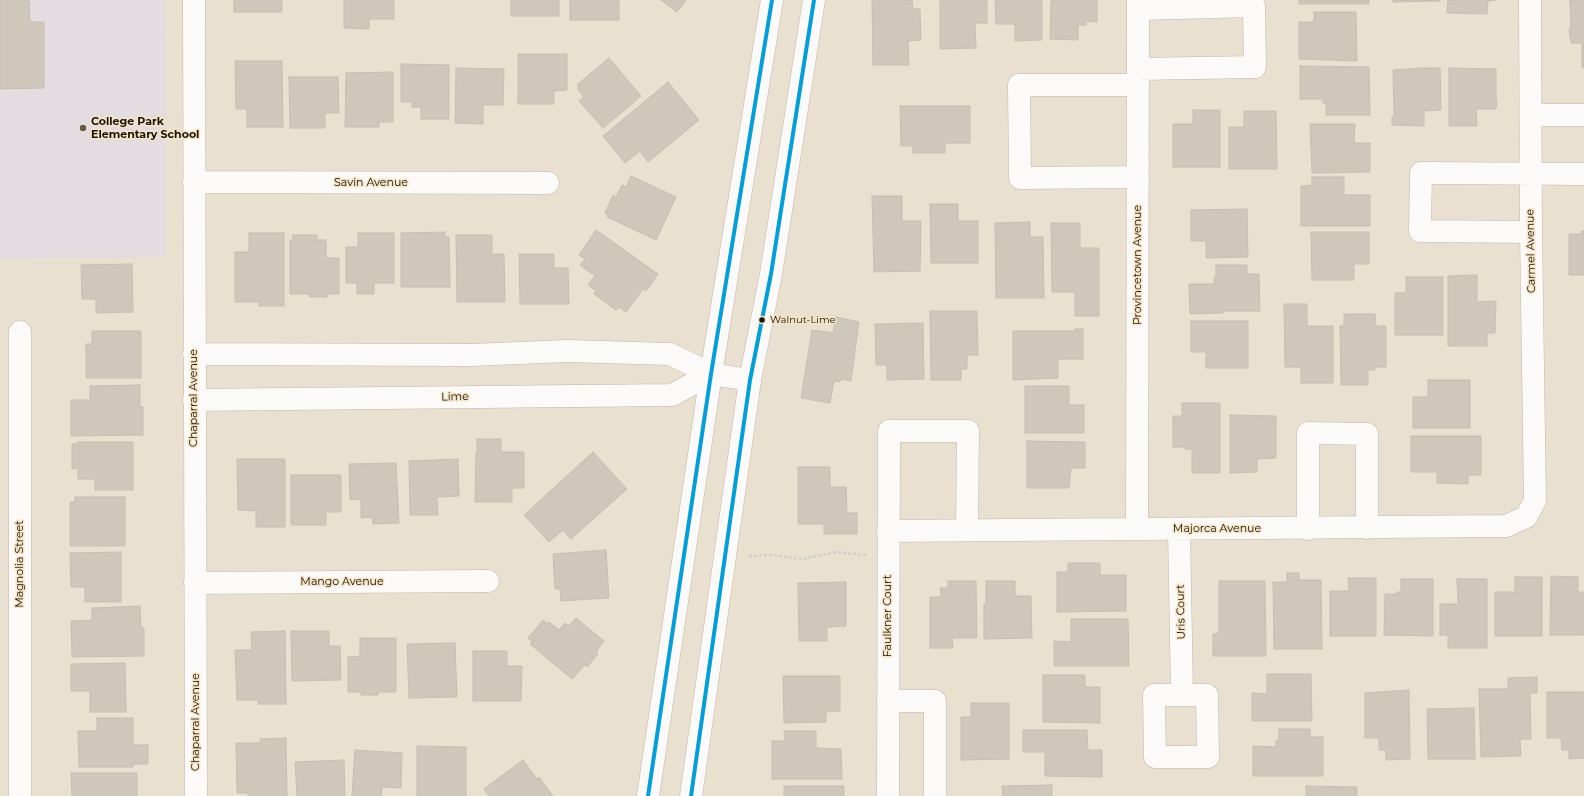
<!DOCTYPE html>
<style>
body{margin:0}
canvas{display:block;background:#eae0d0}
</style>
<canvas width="1584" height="796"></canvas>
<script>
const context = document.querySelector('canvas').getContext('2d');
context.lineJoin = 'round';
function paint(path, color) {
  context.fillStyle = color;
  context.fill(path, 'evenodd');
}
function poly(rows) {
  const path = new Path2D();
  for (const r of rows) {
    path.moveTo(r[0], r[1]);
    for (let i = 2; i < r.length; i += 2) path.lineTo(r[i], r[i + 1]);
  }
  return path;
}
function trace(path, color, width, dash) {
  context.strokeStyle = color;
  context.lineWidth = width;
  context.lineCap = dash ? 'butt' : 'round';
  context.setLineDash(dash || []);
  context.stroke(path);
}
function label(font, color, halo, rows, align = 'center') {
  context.font = font + ' Montserrat,sans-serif';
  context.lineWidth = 3;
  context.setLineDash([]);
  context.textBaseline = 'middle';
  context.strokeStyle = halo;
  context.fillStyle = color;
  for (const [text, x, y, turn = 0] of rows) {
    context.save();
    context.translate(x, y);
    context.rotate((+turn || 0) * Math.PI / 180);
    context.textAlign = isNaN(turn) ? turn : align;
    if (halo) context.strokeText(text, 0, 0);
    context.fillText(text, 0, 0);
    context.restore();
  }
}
const education = poly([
 [0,0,165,0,166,257,0,259]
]);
const building = poly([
 [0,0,29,0,30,22,44,22,44,88,0,89,0,0],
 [234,0,282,0,282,12,234,12,234,0],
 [344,0,394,0,394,19,369,19,369,29,344,28,344,0],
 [511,0,559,0,559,16,511,16,511,0],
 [570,0,619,0,619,20,570,20,570,0],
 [661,0,686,0,677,12,661,0],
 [872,0,912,0,913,9,920,9,921,40,908,41,909,65,873,65,872,0],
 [940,0,987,0,987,23,975,23,976,48,940,49,940,0],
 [995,0,1042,0,1042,40,1015,41,1015,24,996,24,995,0],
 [1051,0,1097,0,1097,22,1086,21,1086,25,1078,25,1078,40,1050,39,1051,0],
 [1299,0,1369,0,1369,4,1299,4,1299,0],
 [1393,0,1440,0,1440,1,1393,2,1393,0],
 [1448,0,1496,0,1488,1,1487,14,1447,13,1448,0],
 [1570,0,1584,0,1584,68,1582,68,1582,43,1571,43,1569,28,1571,28,1570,0],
 [1314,12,1356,12,1357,61,1299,59,1299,22,1314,22,1314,12],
 [518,54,567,54,567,90,554,91,554,104,518,104,518,54],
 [609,58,641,96,603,128,579,101,584,97,578,90,578,84,609,58],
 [235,61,282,61,283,127,247,127,247,109,236,109,235,61],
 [401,64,449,65,449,119,421,119,421,107,412,107,412,102,401,102,401,64],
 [1300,66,1369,67,1370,115,1326,115,1326,103,1323,103,1322,99,1300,99,1300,66],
 [456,68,504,69,503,105,483,105,483,124,455,123,456,68],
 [1422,68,1440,68,1441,110,1424,111,1424,126,1392,125,1392,117,1394,116,1393,70,1422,68],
 [1449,68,1496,69,1496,99,1497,99,1496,109,1476,109,1477,126,1449,126,1449,68],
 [393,72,393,122,379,122,379,127,345,127,346,73,393,72],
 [289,77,338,77,339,113,325,113,325,128,290,128,289,77],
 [668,82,699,120,648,162,640,151,625,163,603,136,668,82],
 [900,106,970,106,970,143,945,143,945,153,913,153,913,146,901,146,900,106],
 [1193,110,1220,110,1220,167,1173,167,1173,124,1193,124,1193,110],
 [1244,111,1276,111,1277,169,1229,169,1229,127,1244,127,1244,111],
 [1310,124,1355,124,1354,143,1370,143,1370,172,1312,173,1310,124],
 [631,176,676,197,656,240,607,217,608,214,605,213,613,195,616,197,622,185,626,187,631,176],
 [1312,177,1344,177,1344,195,1370,195,1370,226,1301,226,1301,186,1312,185,1312,177],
 [872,196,902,196,902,221,921,221,920,271,874,272,872,196],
 [930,204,958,204,958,221,978,221,978,263,931,263,930,204],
 [1247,209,1248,257,1206,258,1206,241,1191,241,1191,210,1247,209],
 [1030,222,1030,237,1043,237,1044,298,996,298,995,223,1030,222],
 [1051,223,1080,223,1080,248,1099,248,1099,316,1075,316,1075,292,1052,292,1051,223],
 [596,230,658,274,646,291,643,289,626,312,619,307,616,310,594,294,596,291,588,285,595,276,580,265,585,259,579,255,596,230],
 [1582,231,1584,231,1584,275,1569,275,1569,234,1582,234,1582,231],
 [445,232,445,237,449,237,450,287,401,287,401,233,445,232],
 [1311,232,1369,232,1369,264,1354,264,1354,280,1312,280,1311,232],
 [249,233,284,233,284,306,259,306,259,302,235,302,235,252,249,252,249,233],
 [358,233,394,233,394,283,374,283,374,294,357,294,357,283,346,283,346,247,358,247,358,233],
 [293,235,317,235,317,240,326,240,326,258,339,258,339,294,328,294,327,297,310,297,310,294,290,294,290,240,293,240,293,235],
 [456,235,492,235,492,254,504,254,505,302,457,302,456,235],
 [519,254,554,254,554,268,568,268,569,304,520,304,519,254],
 [132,264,133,312,96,313,96,299,82,299,81,265,132,264],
 [1216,265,1247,265,1247,274,1259,274,1260,311,1223,311,1223,313,1190,314,1189,284,1214,284,1214,277,1216,277,1216,265],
 [1477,275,1477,302,1496,301,1495,333,1487,333,1487,346,1448,346,1448,276,1477,275],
 [1406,277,1443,277,1443,335,1395,335,1395,293,1406,293,1406,277],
 [1284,304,1307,304,1307,326,1333,326,1333,383,1301,383,1301,367,1285,367,1284,304],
 [930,311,977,311,978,355,967,355,967,369,961,369,961,380,931,380,930,311],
 [1344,314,1375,314,1376,326,1386,326,1386,367,1375,367,1375,370,1368,370,1368,385,1341,385,1340,326,1344,326,1344,314],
 [836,317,859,322,851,381,841,379,840,382,834,381,830,403,801,398,812,330,833,333,836,317],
 [1191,321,1248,321,1248,368,1206,368,1206,352,1191,352,1191,321],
 [923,323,924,379,887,380,887,365,876,365,875,324,923,323],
 [1075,329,1083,329,1083,359,1058,359,1058,378,1013,380,1013,331,1075,331,1075,329],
 [92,331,141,331,141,378,86,378,86,344,92,344,92,331],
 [1428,380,1470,380,1470,428,1413,428,1413,397,1428,397,1428,380],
 [140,385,140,407,143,407,143,435,71,436,71,400,90,400,90,386,140,385],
 [1025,386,1069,386,1069,405,1084,405,1084,433,1025,433,1025,386],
 [1182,403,1220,403,1220,473,1192,473,1192,449,1185,449,1185,447,1173,447,1173,416,1182,416,1182,403],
 [1230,415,1276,416,1276,458,1257,459,1257,472,1230,473,1230,415],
 [1411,436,1481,436,1481,475,1468,475,1468,484,1437,483,1437,472,1411,472,1411,436],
 [477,439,501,439,501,452,524,452,524,488,512,488,512,502,475,502,476,452,477,452,477,439],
 [1027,441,1085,442,1085,468,1071,468,1069,488,1027,488,1027,441],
 [78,442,133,442,133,490,95,490,95,479,78,479,78,468,72,469,72,444,78,444,78,442],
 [593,452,627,489,571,539,563,530,549,542,524,515,593,452],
 [237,459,285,459,285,527,256,527,256,511,238,510,237,459],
 [458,459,459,496,437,497,438,515,410,515,409,461,458,459],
 [396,463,399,523,373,524,372,517,361,518,361,499,350,500,349,464,396,463],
 [798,467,830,467,830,487,846,487,847,513,857,513,857,534,824,534,824,524,798,524,798,467],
 [291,475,341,475,341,512,326,512,326,525,291,525,291,475],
 [75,497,125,497,125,546,70,546,70,502,75,502,75,497],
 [606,550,609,598,561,601,560,589,555,589,553,554,606,550],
 [121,552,121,602,85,602,85,587,71,587,70,553,121,552],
 [1068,563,1100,563,1100,575,1126,575,1126,611,1057,612,1057,572,1068,572,1068,563],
 [1287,573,1299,573,1299,580,1321,580,1322,649,1274,649,1273,582,1287,582,1287,573],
 [1551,576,1578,577,1578,592,1584,592,1584,635,1550,635,1551,576],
 [1515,577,1542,577,1542,636,1495,636,1495,592,1515,592,1515,577],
 [1348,578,1376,578,1376,636,1330,636,1330,591,1349,591,1348,578],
 [1401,579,1433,579,1433,636,1384,635,1385,594,1397,594,1397,592,1401,592,1401,579],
 [1457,579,1487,579,1487,648,1448,648,1448,635,1440,635,1440,604,1458,604,1457,579],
 [948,581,976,581,977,638,952,638,953,648,930,648,930,597,941,597,940,588,948,588,948,581],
 [986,581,1015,581,1015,596,1031,596,1032,638,984,639,984,604,986,604,986,581],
 [1219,581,1265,581,1266,656,1213,656,1213,634,1219,633,1219,581],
 [846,582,846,626,827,627,827,641,799,641,798,583,846,582],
 [140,606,141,628,144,628,144,656,72,657,71,621,92,620,92,608,140,606],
 [576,618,604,641,596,652,598,654,587,667,585,665,572,679,530,644,532,642,528,638,543,620,548,624,549,622,559,630,565,623,569,626,576,618],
 [1071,619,1128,619,1129,666,1054,666,1054,641,1071,642,1071,619],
 [285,631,286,704,258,704,258,700,237,700,235,650,252,650,251,632,285,631],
 [291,631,329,631,329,646,340,646,341,680,292,681,291,631],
 [360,638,396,638,396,692,378,692,378,695,361,695,361,692,348,692,348,657,360,656,360,638],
 [455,643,457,697,409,698,407,644,455,643],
 [473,651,507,651,507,666,522,666,521,701,473,701,473,651],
 [125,663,126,712,90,712,90,691,71,691,71,664,125,663],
 [1267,674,1311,674,1312,721,1252,721,1252,693,1267,694,1267,674],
 [1043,675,1085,675,1085,687,1100,687,1100,723,1043,722,1043,675],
 [783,676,840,676,840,711,826,712,826,722,784,723,783,676],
 [1537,677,1537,693,1530,693,1531,739,1520,739,1521,756,1481,757,1479,689,1508,689,1508,678,1537,677],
 [1409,690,1410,759,1386,760,1386,750,1379,750,1379,738,1365,738,1365,693,1409,690],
 [1547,692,1584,692,1584,758,1569,759,1569,750,1562,750,1561,738,1547,738,1547,692],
 [971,703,1009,703,1009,759,961,760,961,717,971,717,971,703],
 [1474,708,1475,759,1428,759,1427,709,1474,708],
 [97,718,133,718,133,745,148,745,148,764,133,764,133,767,79,767,78,731,97,731,97,718],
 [1279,729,1310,729,1310,737,1323,737,1323,776,1253,776,1253,746,1276,747,1276,740,1279,740,1279,729],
 [1023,730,1087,730,1088,750,1102,750,1102,777,1045,776,1045,752,1023,752,1023,730],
 [784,731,816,731,816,748,841,749,842,779,772,779,772,741,785,741,784,731],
 [286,738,287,796,248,796,248,793,237,793,236,743,260,743,260,739,286,738],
 [417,746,466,747,466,796,417,796,417,746],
 [355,750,402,753,401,788,382,787,381,796,352,796,355,750],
 [344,760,345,796,297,796,295,762,344,760],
 [523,760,537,779,539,777,553,796,489,796,484,789,523,760],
 [71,773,137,773,137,796,72,796,71,773],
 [1052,785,1052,796,1003,796,1002,786,1052,785],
 [784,786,844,786,844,796,784,796,784,786],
 [1306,786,1357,787,1357,796,1306,796,1306,786]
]);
const path = poly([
 [749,556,771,555,801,559,837,552,866,555]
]);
const minor = poly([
 [194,0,196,796],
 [1138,69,1255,67,1254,6,1138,9],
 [1531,115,1584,115],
 [1138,177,1020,178,1019,85,1138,85],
 [194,182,548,183],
 [1531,232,1420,231,1421,173,1584,174],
 [20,332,20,796],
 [194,354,471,355,567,351,670,354,711,374,750,380],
 [194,400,672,395,711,374],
 [1137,529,1138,0],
 [1179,529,1182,695,1154,695,1155,757,1208,757,1207,695,1182,695],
 [1308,529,1308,433,1367,434,1367,528],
 [888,531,1506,526,1526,517,1535,501,1531,232,1530,0],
 [195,583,488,581],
 [888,701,935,701,935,796],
 [888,796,889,431,968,431,967,530]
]);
const major = poly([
 [648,796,711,374,772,0],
 [691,796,750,380,771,274,814,0]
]);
const bus1 = poly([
 [648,796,711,374,772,0],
 [691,796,750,380,771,274,814,0]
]);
const markers = [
 [83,128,4,"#625b4e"],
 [762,320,3.5,"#191308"]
];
const busNames = [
 ["Walnut-Lime",770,320]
];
const poiNames = [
 ["College Park",91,122],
 ["Elementary School",91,135]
];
const streetNames = [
 ["Savin Avenue",371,183],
 ["Carmel Avenue",1531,251,-91],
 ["Provincetown Avenue",1138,265,-90],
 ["Lime",455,397,-1],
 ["Chaparral Avenue",194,398,-90],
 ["Majorca Avenue",1217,529],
 ["Magnolia Street",20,564,-90],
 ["Mango Avenue",342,582],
 ["Uris Court",1181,612,-91],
 ["Faulkner Court",888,616,-90],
 ["Chaparral Avenue",196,722,-90]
];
paint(education, '#e3dce1');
paint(building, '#cfc7ba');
trace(building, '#c6beb2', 1);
trace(minor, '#beb7aa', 23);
trace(major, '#beb7aa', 23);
trace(path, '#d2cfca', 2.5, [3, 2]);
trace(minor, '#fcfaf8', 22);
trace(major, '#fcfaf8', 22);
trace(bus1, '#029fdb', 4);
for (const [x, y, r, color] of markers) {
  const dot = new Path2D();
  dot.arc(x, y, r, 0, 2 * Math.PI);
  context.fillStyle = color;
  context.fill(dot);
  trace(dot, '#f5e4c5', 1.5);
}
label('10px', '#191308', '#f5e4c5', busNames, 'left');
label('bold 11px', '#191308', '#f5e4c5', poiNames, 'left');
label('11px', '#191308', '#f5e4c5', streetNames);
</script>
